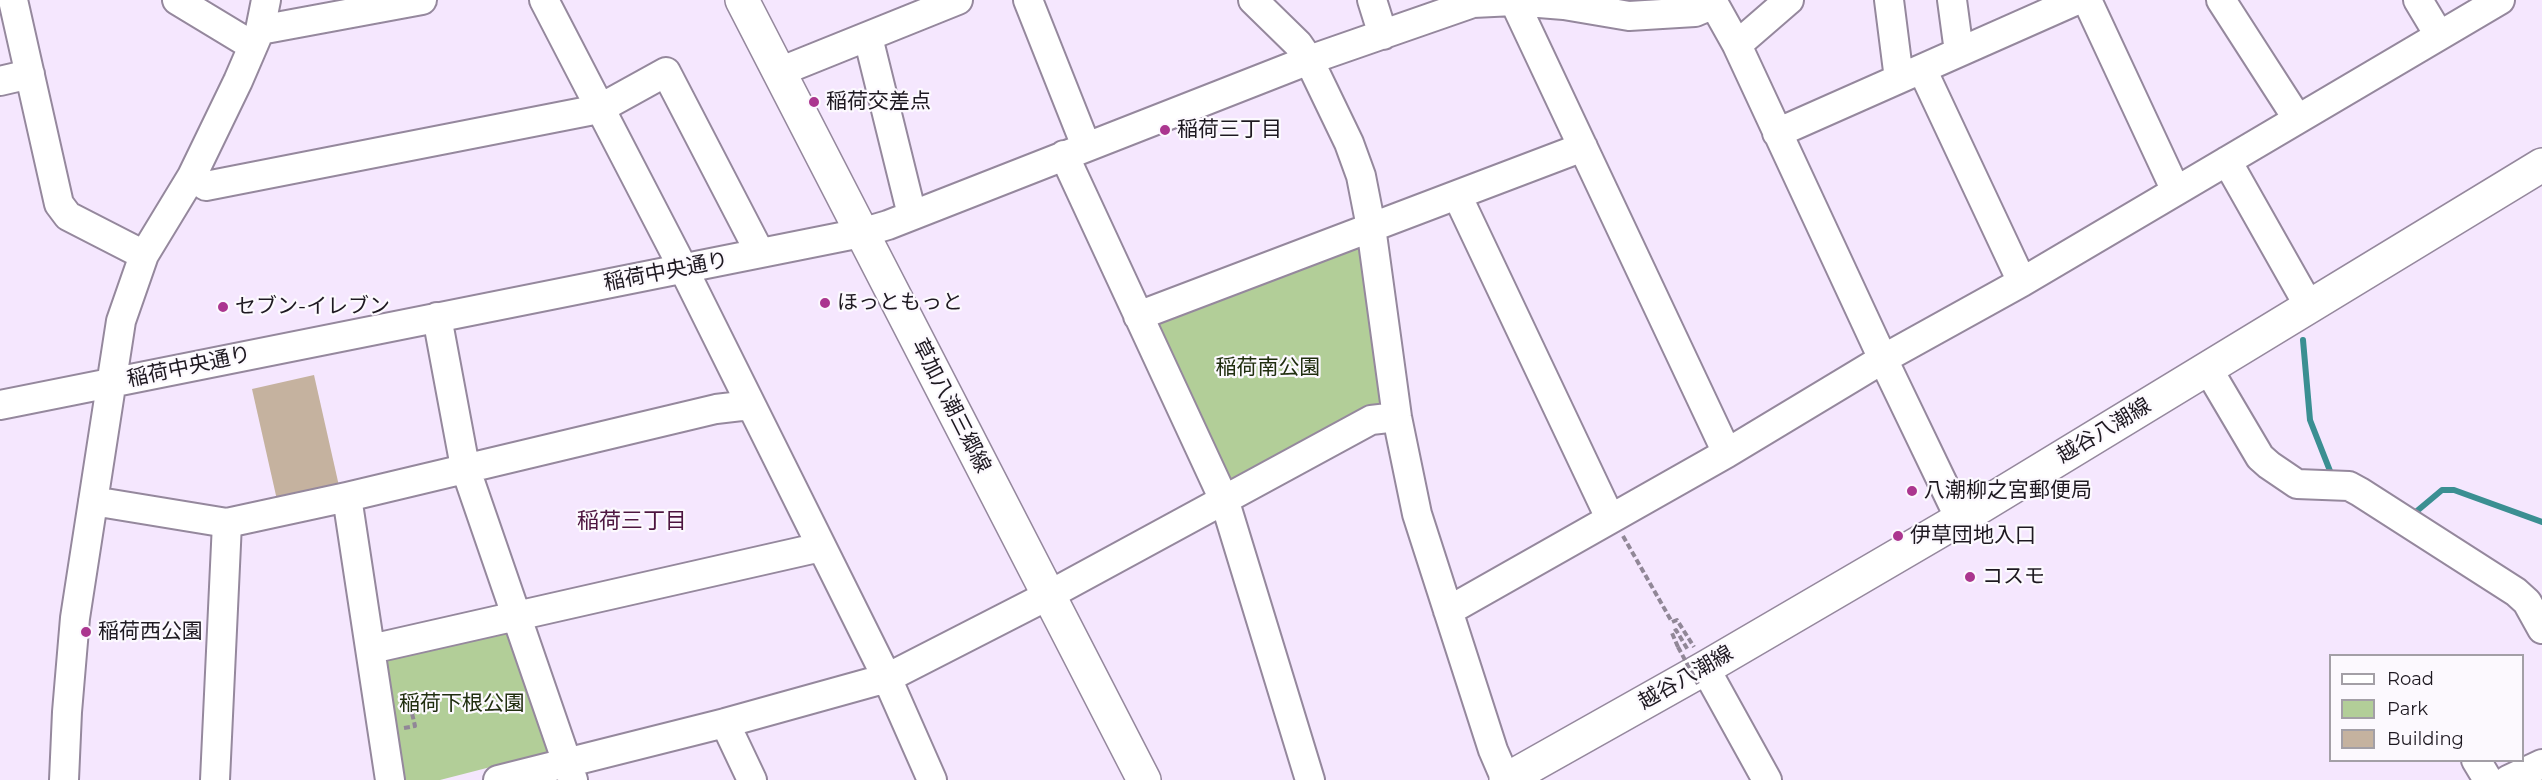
<!DOCTYPE html>
<meta charset="utf-8">
<style>
body{margin:0}
#map{position:relative;width:2542px;height:780px;overflow:hidden;background:#f5e7fe;font-family:Montserrat,sans-serif}
canvas{display:block}
.legend{position:absolute;left:2329px;top:654px;width:195px;height:108px;box-sizing:border-box;background:#fcf9fe;border:2px solid #a39fa6;margin:0;padding:8px 10px;list-style:none;font-size:18px;color:#1e1921}
.legend li{display:flex;align-items:center;gap:12px;height:30px}
.legend b{width:30px;border:2px solid #a39fa6}
</style>
<div id="map">
<canvas width="2542" height="780"></canvas>
<ul class="legend">
<li><b style="height:8px;background:#fff"></b>Road</li>
<li><b style="height:16px;background:#b2ce98"></b>Park</li>
<li><b style="height:16px;background:#c5b29f"></b>Building</li>
</ul>
</div>
<script>
const context = document.querySelector('canvas').getContext('2d');
context.lineJoin = 'round';
function paint(path, color) {
  context.fillStyle = color;
  context.fill(path, 'evenodd');
}
function poly(rows) {
  const path = new Path2D();
  for (const r of rows) {
    path.moveTo(r[0], r[1]);
    for (let i = 2; i < r.length; i += 2) path.lineTo(r[i], r[i + 1]);
  }
  return path;
}
function trace(path, color, width, dash) {
  context.strokeStyle = color;
  context.lineWidth = width;
  context.lineCap = dash ? 'butt' : 'round';
  context.setLineDash(dash || []);
  context.stroke(path);
}
function label(font, color, halo, rows, align = 'center') {
  context.font = font + ' Montserrat,"Noto Sans JP",sans-serif';
  context.lineWidth = 4.5;
  context.setLineDash([]);
  context.textBaseline = 'middle';
  context.strokeStyle = halo;
  context.fillStyle = color;
  for (const [text, x, y, turn = 0] of rows) {
    context.save();
    context.translate(x, y);
    context.rotate((+turn || 0) * Math.PI / 180);
    context.textAlign = isNaN(turn) ? turn : align;
    if (halo) context.strokeText(text, 0, 0);
    context.fillText(text, 0, 0);
    context.restore();
  }
}
const green = poly([
 [1356,242,1363,246,1383,403,1236,481,1223,476,1154,330,1159,319],
 [512,631,549,752,440,780,398,780,381,661]
]);
const stream = poly([
 [2303,340,2310,420,2332,476],
 [2411,516,2442,490,2454,490,2542,522]
]);
const building = poly([
 [314,375,339,486,277,500,252,389]
]);
const path = poly([
 [1623,536,1672,622,1677,620,1694,647],
 [1678,647,1672,633,1676,630,1688,650],
 [404,728,415,726,411,709]
]);
const minor = poly([
 [13,0,59,204,68,216,144,255],
 [177,0,253,46],
 [544,0,683,268,887,678,932,780],
 [1028,0,1086,146],
 [1253,0,1298,44,1309,60,1349,143,1361,176,1371,227,1397,417,1417,514,1493,750,1506,780],
 [1372,0,1383,35],
 [1889,0,1899,79],
 [1952,0,1959,52],
 [2087,0,2176,191],
 [2221,0,2297,118],
 [2418,0,2439,35],
 [1514,1,1727,453],
 [260,30,422,0],
 [868,37,912,215],
 [1737,45,1789,0],
 [1922,69,2022,282],
 [779,72,958,0],
 [0,81,30,74],
 [1777,133,2077,0],
 [1064,155,1225,502,1310,780],
 [2227,161,2309,306],
 [192,176,206,186,599,109,666,72,760,253],
 [1457,195,1610,518],
 [1138,316,1583,147],
 [437,317,465,467,573,780],
 [2208,369,2260,457,2269,465,2297,484,2349,486,2360,492,2516,592,2527,602,2542,629],
 [0,405,861,233,888,225,1309,60,1473,3,1514,1,1564,5,1629,16,1695,12,1714,4,1737,45,1883,359,1960,519],
 [347,497,390,780],
 [93,501,227,523,347,497,716,409,750,405],
 [1448,611,1727,453,1883,359,2022,282,2500,0],
 [371,649,821,547],
 [1705,668,1767,780],
 [725,723,752,780],
 [2476,760,2488,780],
 [64,780,67,712,75,618,121,321,144,255,192,176,238,81,260,30,266,0],
 [215,780,227,523],
 [498,780,725,723,887,678,1049,595,1371,420,1397,417],
 [2508,780,2542,764]
]);
const major = poly([
 [742,0,1144,780],
 [1506,780,1705,668,1960,519,2542,165]
]);
const pathBridge = poly([
 [1678,647,1699,686]
]);
const markers = [
 [814,102,6,"#ab368f"],
 [1165,130,6,"#ab368f"],
 [825,303,6,"#ab368f"],
 [223,307,6,"#ab368f"],
 [1912,491,6,"#ab368f"],
 [1898,536,6,"#ab368f"],
 [1970,577,6,"#ab368f"],
 [86,632,6,"#ab368f"]
];
const poiNames = [
 ["稲荷交差点",826,102],
 ["稲荷三丁目",1177,130],
 ["ほっともっと",837,303],
 ["セブン-イレブン",235,307],
 ["八潮柳之宮郵便局",1924,491],
 ["伊草団地入口",1910,536],
 ["コスモ",1982,577],
 ["稲荷西公園",98,632]
];
const streetNames = [
 ["稲荷中央通り",666,272,-11],
 ["稲荷中央通り",189,367,-12],
 ["草加八潮三郷線",951,406,63],
 ["越谷八潮線",2104,431,-31],
 ["越谷八潮線",1686,678,-30]
];
const parkNames = [
 ["稲荷南公園",1268,368],
 ["稲荷下根公園",462,704]
];
const neighbourhoodNames = [
 ["稲荷三丁目",632,522]
];
paint(green, '#b2ce98');
trace(stream, '#3b8f92', 6);
paint(building, '#c5b29f');
trace(minor, '#95889d', 32);
trace(major, '#95889d', 36);
trace(path, '#918797', 4, [6, 3]);
trace(minor, '#fff', 28);
trace(major, '#fff', 33);
trace(pathBridge, '#918797', 4, [6, 3]);
for (const [x, y, r, color] of markers) {
  const dot = new Path2D();
  dot.arc(x, y, r, 0, 2 * Math.PI);
  context.fillStyle = color;
  context.fill(dot);
  trace(dot, '#fcf9fe', 2);
}
label('21px', '#1e1921', '#fcf9fe', poiNames, 'left');
label('21px', '#1e1921', '#fcf9fe', streetNames);
label('21px', '#202e0f', '#fcf9fe', parkNames);
label('22px', '#4d1540', '#fcf9fe', neighbourhoodNames);
</script>
